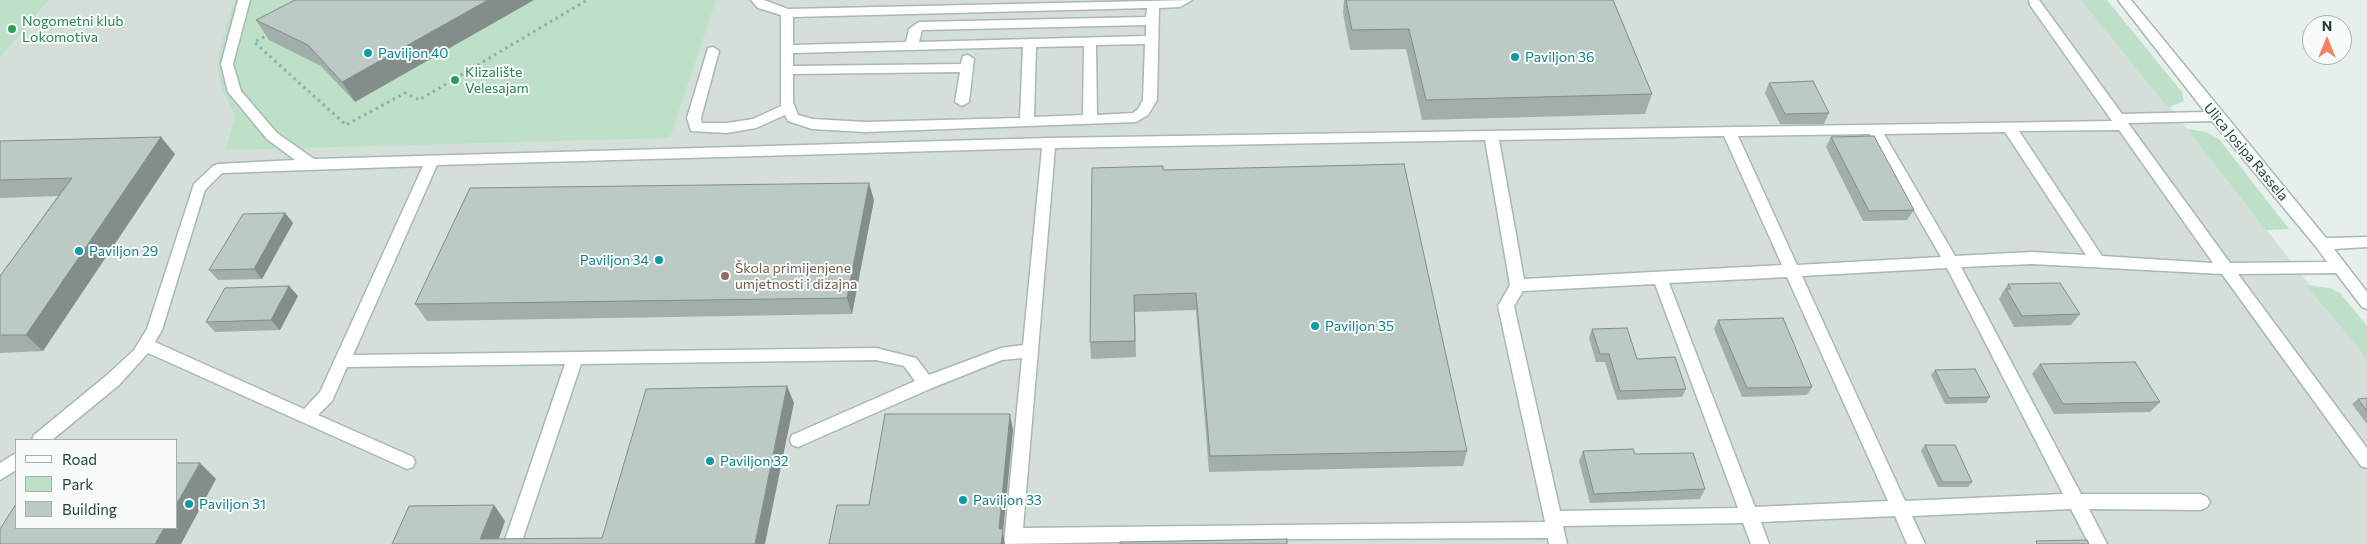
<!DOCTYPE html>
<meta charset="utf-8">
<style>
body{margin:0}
#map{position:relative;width:2367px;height:544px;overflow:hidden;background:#e6efeb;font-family:Commissioner,sans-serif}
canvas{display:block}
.legend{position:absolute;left:15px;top:439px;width:162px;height:90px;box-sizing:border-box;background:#f7fbf9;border:1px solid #a3b1ad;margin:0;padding:6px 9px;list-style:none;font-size:15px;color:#24423a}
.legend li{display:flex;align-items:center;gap:10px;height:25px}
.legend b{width:25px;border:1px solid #a3b1ad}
.north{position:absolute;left:2302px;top:15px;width:50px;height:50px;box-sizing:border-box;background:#f7fbf9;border:1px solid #a3b1ad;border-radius:50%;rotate:0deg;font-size:14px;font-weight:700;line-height:20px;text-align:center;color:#24423a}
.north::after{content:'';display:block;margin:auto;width:18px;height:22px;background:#f4845f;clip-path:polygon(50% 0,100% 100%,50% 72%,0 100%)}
</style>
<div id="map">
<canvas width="2367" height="544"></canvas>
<ul class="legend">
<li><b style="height:6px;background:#fff"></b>Road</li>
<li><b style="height:14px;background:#bfe0c8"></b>Park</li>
<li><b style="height:14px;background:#bbcac4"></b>Building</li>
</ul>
<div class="north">N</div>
</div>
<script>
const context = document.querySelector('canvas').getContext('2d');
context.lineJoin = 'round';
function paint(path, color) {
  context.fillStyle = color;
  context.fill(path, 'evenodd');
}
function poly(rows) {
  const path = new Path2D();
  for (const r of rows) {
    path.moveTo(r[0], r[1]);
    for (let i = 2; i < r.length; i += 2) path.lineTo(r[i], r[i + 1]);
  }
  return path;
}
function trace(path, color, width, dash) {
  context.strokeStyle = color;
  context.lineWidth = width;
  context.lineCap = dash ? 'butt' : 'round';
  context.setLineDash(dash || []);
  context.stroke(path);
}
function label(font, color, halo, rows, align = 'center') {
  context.font = font + ' Commissioner,sans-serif';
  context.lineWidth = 4;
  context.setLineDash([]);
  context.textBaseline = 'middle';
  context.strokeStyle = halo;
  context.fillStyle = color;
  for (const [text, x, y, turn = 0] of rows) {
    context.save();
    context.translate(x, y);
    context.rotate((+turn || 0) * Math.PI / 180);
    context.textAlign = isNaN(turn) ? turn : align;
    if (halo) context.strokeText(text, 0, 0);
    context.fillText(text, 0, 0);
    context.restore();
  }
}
const built = poly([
 [49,0,2086,0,2367,358,2367,544,0,544,0,58],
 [16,440,176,440,176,528,16,528]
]);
const green = poly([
 [0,0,49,0,0,58],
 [234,0,716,0,670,138,226,150,235,114,222,89,218,71,219,53],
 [2081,0,2107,0,2182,92,2184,101,2170,107,2165,104],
 [2187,129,2206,132,2219,139,2289,229,2266,230],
 [2306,285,2330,288,2340,293,2367,326,2367,365,2362,352]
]);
const path = poly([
 [270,34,254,42,346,125,405,93,419,100,587,0]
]);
const minor = poly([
 [238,0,250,0,233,64,241,91,277,133,314,159,1049,138,2112,121,2030,5,2029,0,2039,0,2122,114,2205,112,2118,0,2131,0,2326,238,2367,237,2367,247,2334,249,2367,292,2367,309,2362,307,2336,273,2238,274,2367,448,2367,468,2361,466,2222,274,2032,264,1961,267,2081,494,2201,494,2207,497,2210,502,2207,507,2201,510,2089,509,2107,544,2089,544,2071,509,1912,516,1925,544,1907,544,1895,516,1761,522,1769,544,1751,544,1743,523,1563,526,1567,544,1549,544,1548,538,1299,539,1004,544,1022,358,1002,360,932,388,798,447,792,445,790,440,792,435,915,381,904,366,876,360,581,364,521,544,507,544,505,540,565,364,347,367,332,401,318,415,413,457,415,462,413,467,407,469,148,353,119,385,52,440,32,440,34,435,107,375,134,350,147,329,194,184,213,166,218,164,295,160,267,139,228,92,221,64,238,0],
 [2212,121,2317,248,2327,262,2230,263,2128,123,2212,121],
 [2119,130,2213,263,2102,256,2019,131,2119,130],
 [2005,132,2086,255,2032,252,1955,256,1884,134,2005,132],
 [1870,134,1941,257,1797,265,1738,136,1870,134],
 [1724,136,1782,265,1524,279,1499,140,1724,136],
 [1485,140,1510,285,1498,306,1545,522,1023,528,1055,148,1485,140],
 [1042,148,1023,345,1001,348,929,375,916,358,876,348,353,355,437,165,1042,148],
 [423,166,320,392,304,409,155,342,162,330,205,190,222,173,423,166],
 [1947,268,2063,494,1905,501,1802,276,1947,268],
 [1787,277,1888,501,1755,507,1669,283,1787,277],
 [1655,284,1738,508,1560,511,1514,306,1523,291,1655,284],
 [751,0,764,0,788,9,1192,0,1180,7,1159,8,1157,100,1148,115,1136,122,865,132,812,129,788,121,785,115,756,128,727,133,691,131,687,118,708,48,713,47,719,51,701,118,702,123,727,123,753,119,781,106,781,15,758,8,751,0],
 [1147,8,1146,17,919,22,909,29,906,42,793,45,793,17,1147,8],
 [1146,25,1146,36,919,42,922,30,1146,25],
 [1145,44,1143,100,1138,109,1133,113,1097,115,1096,45,1145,44],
 [1084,46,1083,115,1034,117,1036,47,1084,46],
 [1023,47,1020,118,865,122,813,119,798,115,793,102,793,74,960,72,955,102,962,106,969,102,974,59,968,55,963,56,961,64,793,66,793,53,1023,47],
 [16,453,16,470,0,480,0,463,16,453]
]);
const wall = poly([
 [295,0,355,102,321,66,269,40,256,20],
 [1344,0,1613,0,1652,94,1645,114,1422,120,1406,49,1350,50,1343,13],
 [1769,83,1829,113,1824,124,1780,124,1765,93],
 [1831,137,1914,210,1907,220,1863,221,1826,147],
 [0,141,175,154,43,351,0,353,0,276,58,196,0,198],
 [1163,170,1467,451,1463,466,1209,472,1196,310,1135,312,1136,357,1091,359,1090,342],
 [874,200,852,314,427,321,415,304],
 [285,213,293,223,262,279,218,280,209,270],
 [2008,284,2080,314,2071,325,2014,327,1999,299,2001,296,2001,295],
 [289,286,298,296,280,330,215,332,206,322],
 [1718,320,1812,387,1807,395,1742,397,1714,329],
 [1592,329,1637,359,1686,389,1682,397,1617,400,1605,362,1596,362,1589,338],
 [2040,364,2160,402,2150,412,2054,414,2032,374],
 [1935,370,1990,397,1986,403,1945,404,1931,375],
 [2367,398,2367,424,2352,404,2358,399],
 [1925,445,1972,482,1968,487,1938,487,1921,451],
 [1583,451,1635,454,1705,489,1700,499,1590,503,1579,461]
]);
const shadedWall = poly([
 [488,0,534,0,355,102,342,82],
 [161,137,175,154,43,351,26,335],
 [869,183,874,200,852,314,847,298],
 [285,213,293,223,262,279,254,269],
 [289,286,298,296,280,330,271,320],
 [787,386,794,403,765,544,755,544],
 [1010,414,1013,430,1003,533,1005,544,1001,544,999,528],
 [200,463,216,479,181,544,155,544,164,528,176,528,176,505],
 [494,505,505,521,497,544,480,539]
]);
const building = poly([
 [295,0,488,0,342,82,308,45,256,20,295,0],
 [1346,0,1613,0,1652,94,1426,100,1409,29,1352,30,1346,0],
 [1813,81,1829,113,1785,114,1769,83,1813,81],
 [1874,136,1914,210,1869,211,1831,137,1874,136],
 [161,137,26,335,0,335,0,276,72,178,0,180,0,141,161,137],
 [1404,164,1467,451,1210,456,1196,293,1134,295,1135,341,1090,342,1092,168,1163,166,1163,170,1404,164],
 [869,183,847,298,415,304,470,188,869,183],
 [285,213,254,269,209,270,243,214,285,213],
 [2060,283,2080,314,2022,316,2006,289,2011,289,2008,284,2060,283],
 [289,286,271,320,206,322,225,288,289,286],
 [1783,318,1812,387,1747,388,1718,320,1783,318],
 [1627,328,1637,359,1675,357,1686,389,1620,391,1609,354,1600,354,1592,329,1627,328],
 [2135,362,2160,402,2063,404,2040,364,2135,362],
 [1975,369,1990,397,1949,398,1935,370,1975,369],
 [787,386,755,544,392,544,409,506,494,505,480,539,602,538,646,389,787,386],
 [2367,398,2367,411,2358,399,2367,398],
 [885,414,1010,414,999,528,1003,530,1001,544,829,544,837,505,869,505,885,414],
 [1925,445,1955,445,1972,482,1942,482,1925,445],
 [1633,449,1635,454,1693,453,1705,489,1594,494,1583,451,1633,449],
 [176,463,200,463,176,505,176,463],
 [16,504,16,528,164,528,155,544,0,544,0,529,16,504],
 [1287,539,1287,544,1120,544,1120,542,1287,539],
 [2087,540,2089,544,2037,544,2036,541,2087,540]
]);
const markers = [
 [12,29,5,"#2e9e5b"],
 [368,53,5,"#0f9aa8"],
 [1515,57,5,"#0f9aa8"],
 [455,80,5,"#2e9e5b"],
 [79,251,5,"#0f9aa8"],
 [659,260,5,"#0f9aa8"],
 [725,276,5,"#8d6e63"],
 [1315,326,5,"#0f9aa8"],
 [710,461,5,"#0f9aa8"],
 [963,500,5,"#0f9aa8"],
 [189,504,5,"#0f9aa8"]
];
const leisureNames = [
 ["Nogometni klub",22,21],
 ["Lokomotiva",22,37],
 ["Klizalište",465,72],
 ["Velesajam",465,88]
];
const cultureNames = [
 ["Paviljon 40",378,53],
 ["Paviljon 36",1525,57],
 ["Paviljon 29",89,251],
 ["Paviljon 34",649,260,"right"],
 ["Paviljon 35",1325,326],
 ["Paviljon 32",720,461],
 ["Paviljon 33",973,500],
 ["Paviljon 31",199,504]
];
const streetNames = [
 ["Ulica Josipa Rassela",2246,152,50]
];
const educationNames = [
 ["Škola primijenjene",735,268],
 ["umjetnosti i dizajna",735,284]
];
paint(built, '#d4dfda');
paint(green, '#bfe0c8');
trace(minor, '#a8b8b2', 3);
trace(path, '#86b3a5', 3, [2.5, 4]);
paint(minor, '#fff');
paint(wall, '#a1aea9');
paint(shadedWall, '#838d89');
paint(building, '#bbcac4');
trace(building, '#838d89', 1);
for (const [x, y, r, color] of markers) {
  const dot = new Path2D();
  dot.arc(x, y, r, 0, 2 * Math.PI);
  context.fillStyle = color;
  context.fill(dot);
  trace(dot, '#f7fbf9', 2);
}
label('14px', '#27864d', '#f7fbf9', leisureNames, 'left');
label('14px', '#0d838f', '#f7fbf9', cultureNames, 'left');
label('14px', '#24423a', '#f7fbf9', streetNames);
label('14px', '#785e54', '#f7fbf9', educationNames, 'left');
</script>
